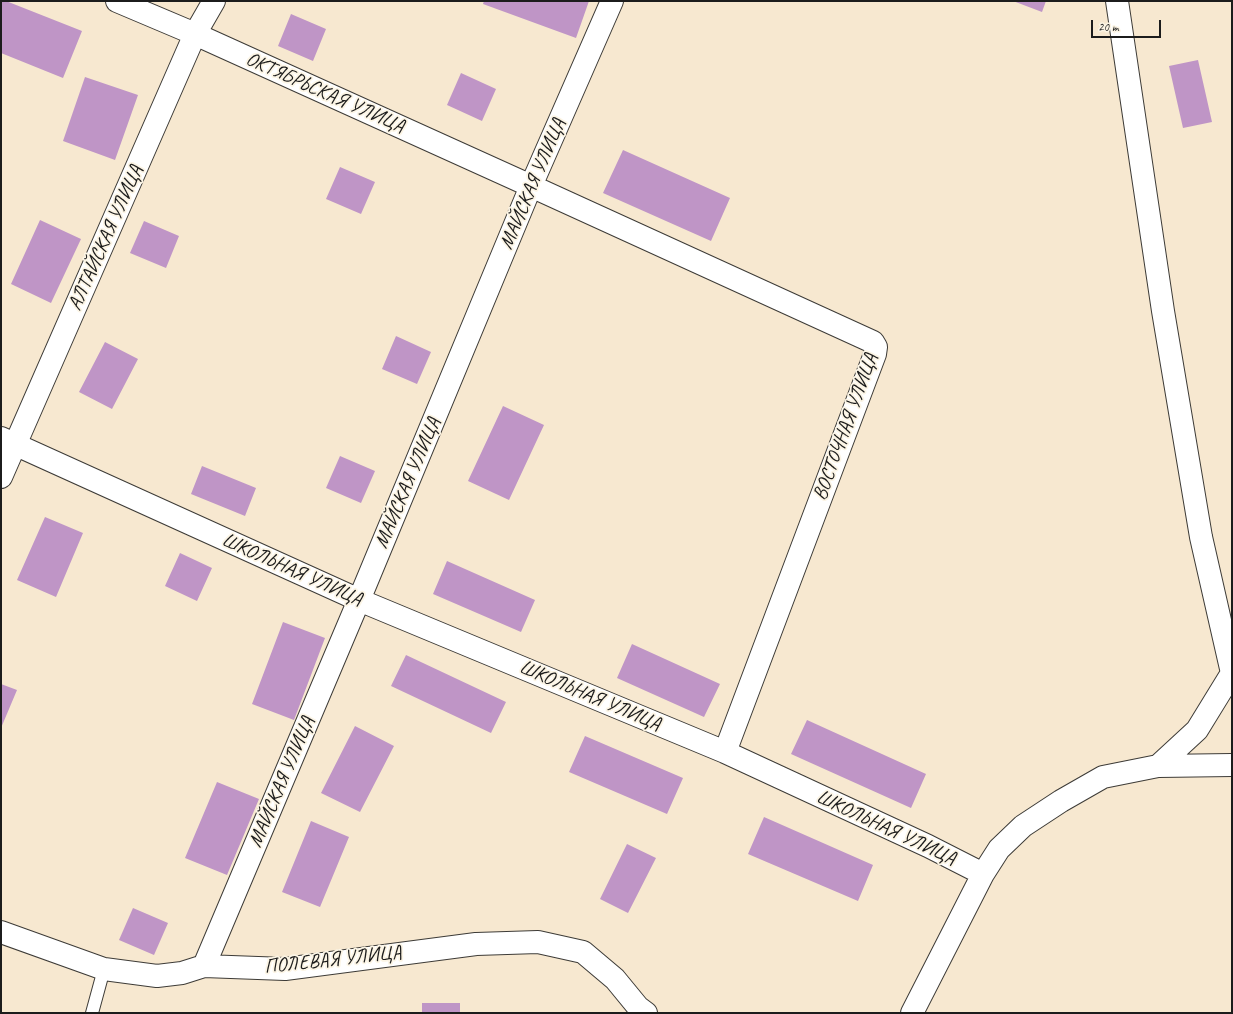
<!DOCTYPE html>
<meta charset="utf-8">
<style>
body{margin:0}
#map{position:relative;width:1233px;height:1014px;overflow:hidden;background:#f7e8d0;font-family:Caveat,sans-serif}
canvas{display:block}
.frame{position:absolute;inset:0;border:2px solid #1c1c1c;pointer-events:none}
.scale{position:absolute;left:1091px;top:20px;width:70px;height:18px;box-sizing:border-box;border:2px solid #1c1c1c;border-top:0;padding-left:5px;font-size:12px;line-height:14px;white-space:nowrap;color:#1c1c1c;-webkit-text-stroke:3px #fcf5e5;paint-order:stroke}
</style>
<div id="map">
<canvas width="1233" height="1014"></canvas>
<div class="frame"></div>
<div class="scale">20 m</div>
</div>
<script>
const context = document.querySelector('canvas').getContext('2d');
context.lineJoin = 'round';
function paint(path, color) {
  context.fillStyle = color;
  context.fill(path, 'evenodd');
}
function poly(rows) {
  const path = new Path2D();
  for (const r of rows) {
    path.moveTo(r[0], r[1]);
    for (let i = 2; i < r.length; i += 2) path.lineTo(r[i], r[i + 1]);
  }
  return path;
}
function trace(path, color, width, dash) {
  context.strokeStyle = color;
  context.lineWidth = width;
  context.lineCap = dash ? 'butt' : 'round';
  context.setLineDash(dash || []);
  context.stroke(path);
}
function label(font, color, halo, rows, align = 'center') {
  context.font = font + ' Caveat,sans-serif';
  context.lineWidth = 3.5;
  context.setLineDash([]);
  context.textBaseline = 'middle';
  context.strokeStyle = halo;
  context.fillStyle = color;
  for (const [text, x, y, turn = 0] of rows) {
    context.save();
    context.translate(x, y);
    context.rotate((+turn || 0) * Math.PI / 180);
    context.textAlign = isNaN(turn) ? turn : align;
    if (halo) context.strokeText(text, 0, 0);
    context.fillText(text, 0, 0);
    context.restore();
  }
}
const building = poly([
 [1,1,6,1,82,31,63,78,1,53],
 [484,1,589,1,576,38,483,4],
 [1013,1,1046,1,1042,12],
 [291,14,326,29,313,61,278,46],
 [1198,60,1212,122,1183,128,1169,66],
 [461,73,496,89,482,121,447,105],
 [85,77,138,95,115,160,63,141],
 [623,150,730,198,711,241,603,193],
 [340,167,375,182,361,214,326,199],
 [40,220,81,239,51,303,11,284],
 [144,221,179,236,166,268,130,253],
 [396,336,431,352,417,384,382,369],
 [105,342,138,359,112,409,79,392],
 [503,406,544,425,509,500,468,481],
 [340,456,375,471,361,503,326,488],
 [202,466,256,488,245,516,191,494],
 [45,517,83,533,56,597,17,580],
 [180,553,212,568,197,601,165,586],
 [447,561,535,600,521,632,433,594],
 [283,622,325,638,294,720,252,704],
 [632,644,720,684,704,717,617,678],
 [406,655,506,702,491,733,391,686],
 [1,684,17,690,1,728],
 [807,720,926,774,911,808,791,754],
 [355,726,394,746,360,812,321,793],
 [585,736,683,778,667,814,569,772],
 [217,782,259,799,227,875,185,858],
 [764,817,873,865,858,901,748,854],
 [311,821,349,837,320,907,282,892],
 [627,844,656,858,628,913,600,899],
 [133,908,168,923,154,955,119,940],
 [422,1003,460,1003,460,1013,422,1013]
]);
const service = poly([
 [92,1013,104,969]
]);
const minor = poly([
 [117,1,195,34,531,186,873,342,876,347,875,354,725,752],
 [1117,1,1163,311,1201,537,1232,673,1197,730,1158,766],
 [1,438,359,600,725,752,928,846,983,874,999,849,1023,826,1061,801,1103,777,1158,766,1232,765],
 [1,477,195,34,214,1],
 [1,932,104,969,157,976,182,973,204,966,285,969,476,944,538,942,583,952,615,979,638,1007,646,1013],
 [204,966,359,600,531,186,612,1],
 [912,1013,983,874]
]);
const streetNames = [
 ["ОКТЯБРЬСКАЯ УЛИЦА",325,93,24],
 ["МАЙСКАЯ УЛИЦА",533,184,-67],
 ["АЛТАЙСКАЯ УЛИЦА",106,238,-66],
 ["ВОСТОЧНАЯ УЛИЦА",846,427,-70],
 ["МАЙСКАЯ УЛИЦА",408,483,-67],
 ["ШКОЛЬНАЯ УЛИЦА",292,570,24],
 ["ШКОЛЬНАЯ УЛИЦА",590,696,23],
 ["МАЙСКАЯ УЛИЦА",282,782,-67],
 ["ШКОЛЬНАЯ УЛИЦА",886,828,25],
 ["ПОЛЕВАЯ УЛИЦА",333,960,-6]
];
paint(building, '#bf95c6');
trace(service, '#3d3b37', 14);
trace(minor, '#3d3b37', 24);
trace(service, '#fff', 12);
trace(minor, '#fff', 22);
label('20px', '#1c1c1c', '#fcf5e5', streetNames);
</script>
